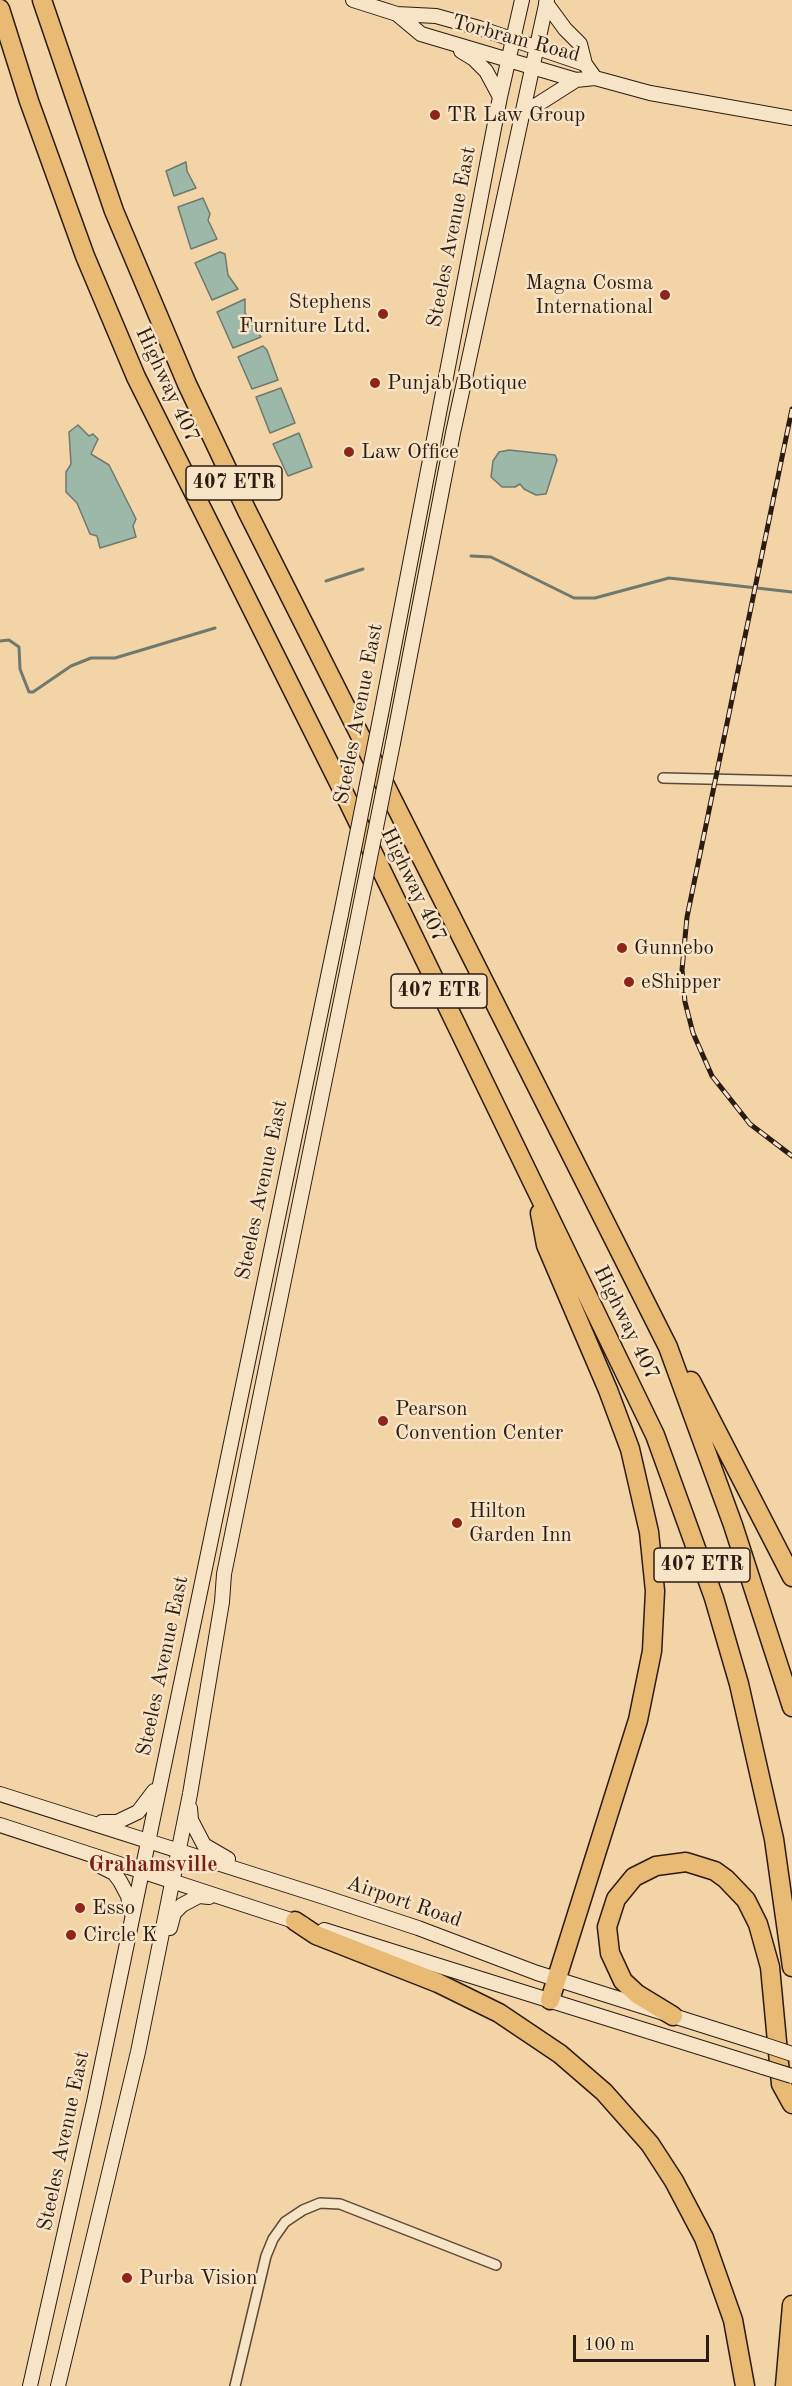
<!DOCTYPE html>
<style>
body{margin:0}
#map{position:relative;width:792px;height:2386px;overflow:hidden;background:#f2d4a7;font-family:"Old Standard TT",serif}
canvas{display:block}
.scale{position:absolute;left:573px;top:2335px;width:136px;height:27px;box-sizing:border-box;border:3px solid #2c1b13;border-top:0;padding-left:8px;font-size:18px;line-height:21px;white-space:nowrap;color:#2c1b13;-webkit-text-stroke:4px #f7e3c6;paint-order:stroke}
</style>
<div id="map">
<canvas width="792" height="2386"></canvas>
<div class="scale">100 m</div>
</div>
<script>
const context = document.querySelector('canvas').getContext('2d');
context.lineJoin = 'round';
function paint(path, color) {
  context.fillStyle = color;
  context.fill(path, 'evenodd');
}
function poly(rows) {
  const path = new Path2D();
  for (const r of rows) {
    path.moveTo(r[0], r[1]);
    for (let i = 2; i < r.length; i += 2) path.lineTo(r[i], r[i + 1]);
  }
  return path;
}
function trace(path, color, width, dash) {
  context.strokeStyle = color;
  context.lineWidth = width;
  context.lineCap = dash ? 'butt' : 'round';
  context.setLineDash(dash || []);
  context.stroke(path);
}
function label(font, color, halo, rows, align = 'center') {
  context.font = font + ' "Old Standard TT",serif';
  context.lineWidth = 5;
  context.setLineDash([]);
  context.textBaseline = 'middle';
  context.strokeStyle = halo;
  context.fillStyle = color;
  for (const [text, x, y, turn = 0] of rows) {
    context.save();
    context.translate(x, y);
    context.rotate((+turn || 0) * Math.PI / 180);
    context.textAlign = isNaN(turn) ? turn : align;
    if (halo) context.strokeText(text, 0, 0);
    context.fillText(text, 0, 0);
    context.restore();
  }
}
const water = poly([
 [186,162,187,171,196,188,174,196,166,171,186,162],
 [203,198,210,214,208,220,217,239,191,249,178,207,203,198],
 [220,252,225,254,228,275,238,289,212,300,195,263,220,252],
 [245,299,245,313,261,337,233,348,217,312,245,299],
 [263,346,267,350,278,380,252,389,238,357,263,346],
 [281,388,295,423,270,433,256,397,281,388],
 [78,425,89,436,93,434,98,439,91,454,109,465,136,519,133,526,136,537,100,548,97,536,90,534,77,503,66,492,66,472,71,464,69,432,78,425],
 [299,433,312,467,288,476,273,444,299,433],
 [509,450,555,455,557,460,546,494,536,495,524,489,520,484,515,487,502,487,491,477,493,461,499,452,509,450]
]);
const stream = poly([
 [471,556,491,557,574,598,595,598,669,578,792,592],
 [326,581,363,569],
 [0,641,9,640,19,647,20,669,29,692,33,692,71,666,91,658,115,658,215,628]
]);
const street = poly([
 [663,778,792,781],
 [235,2386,266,2256,273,2239,285,2222,303,2210,320,2203,340,2204,496,2265]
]);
const secondary = poly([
 [353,0,397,14,436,16,479,28,585,64,595,78],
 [546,3,565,29,580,44,585,64],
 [397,14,421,34,576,80,595,78,650,93,792,118],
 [461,51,474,59,486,71,500,97],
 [521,115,576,80],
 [381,714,500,97,522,0],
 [393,743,453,433,547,0],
 [0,1794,324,1897,418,1928,537,1973,762,2044],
 [190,1808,191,1820,204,1845,228,1859],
 [102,1822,117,1822,138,1812,154,1791],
 [0,1825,303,1924],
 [100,1866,114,1873,120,1881,128,1896,131,1912],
 [170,1928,174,1913,182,1905,199,1896,209,1897],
 [324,1930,763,2067],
 [30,2386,94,2102,341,914],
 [58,2386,138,2052,190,1794,222,1602,224,1574,353,942]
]);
const highway = poly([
 [42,0,114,211,187,384,247,511,668,1347,733,1525,792,1707],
 [0,9,29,101,85,256,136,377,344,793,655,1435,714,1598,739,1684,774,1839,792,1967],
 [540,1213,546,1245,608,1390,630,1449,649,1532,655,1591,652,1651,638,1720,550,2000],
 [691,1381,792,1577],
 [295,1921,316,1935,438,1983,499,2013,560,2054,604,2092,650,2144,674,2181,704,2238,733,2320,745,2386],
 [673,2016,637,1994,623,1981,610,1953,607,1927,616,1899,634,1877,656,1866,686,1862,715,1871,726,1879,746,1900,758,1924,770,1967,781,2084,792,2104],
 [785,2386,792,2305]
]);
const rail = poly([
 [792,409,687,917,682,970,685,1002,693,1033,712,1076,750,1124,792,1156]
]);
const secondaryBridge = poly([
 [341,914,381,714],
 [353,942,393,743],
 [762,2044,792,2054],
 [763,2067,792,2076]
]);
const markers = [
 [435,115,6,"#8f2418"],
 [665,295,6,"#8f2418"],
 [383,314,6,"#8f2418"],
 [375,383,6,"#8f2418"],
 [349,452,6,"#8f2418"],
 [622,948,6,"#8f2418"],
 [629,982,6,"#8f2418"],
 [383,1421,6,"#8f2418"],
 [457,1523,6,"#8f2418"],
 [80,1908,6,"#8f2418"],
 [71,1935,6,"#8f2418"],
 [127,2278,6,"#8f2418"]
];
const shields = [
 [234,483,96],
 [439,991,96],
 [702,1565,96]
];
const shieldNames = [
 ["407 ETR",234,483],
 ["407 ETR",439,991],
 ["407 ETR",702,1565]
];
const streetNames = [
 ["Torbram Road",516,39,15],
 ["Steeles Avenue East",452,237,-79],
 ["Highway 407",167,385,65],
 ["Steeles Avenue East",359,714,-79],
 ["Highway 407",413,885,64],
 ["Steeles Avenue East",262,1190,-78],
 ["Highway 407",626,1323,64],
 ["Steeles Avenue East",163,1666,-78],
 ["Airport Road",404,1902,19],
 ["Steeles Avenue East",64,2141,-78]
];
const poiNames = [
 ["TR Law Group",447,115],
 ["Magna Cosma",653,283,"right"],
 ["International",653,307,"right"],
 ["Stephens",371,302,"right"],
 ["Furniture Ltd.",371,326,"right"],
 ["Punjab Botique",387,383],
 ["Law Office",361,452],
 ["Gunnebo",634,948],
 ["eShipper",641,982],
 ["Pearson",395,1409],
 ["Convention Center",395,1433],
 ["Hilton",469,1511],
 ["Garden Inn",469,1535],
 ["Esso",92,1908],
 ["Circle K",83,1935],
 ["Purba Vision",139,2278]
];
const neighbourhoodNames = [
 ["Grahamsville",153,1865]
];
paint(water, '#9bb8a9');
trace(water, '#6f796d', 1.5);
trace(stream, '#6f796d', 3);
trace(street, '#5e4938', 12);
trace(secondary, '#2c1b13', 16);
trace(highway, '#2c1b13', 21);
trace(street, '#f7e3c6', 9);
trace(secondary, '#f7e3c6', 14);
trace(highway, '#e9ba74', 18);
trace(rail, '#2c1b13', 5);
trace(rail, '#f7e3c6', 3, [9]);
trace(secondaryBridge, '#2c1b13', 16, []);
trace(secondaryBridge, '#f7e3c6', 14);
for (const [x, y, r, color] of markers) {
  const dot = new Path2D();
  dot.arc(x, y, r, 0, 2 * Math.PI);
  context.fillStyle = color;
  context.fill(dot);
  trace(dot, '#f7e3c6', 2);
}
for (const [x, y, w] of shields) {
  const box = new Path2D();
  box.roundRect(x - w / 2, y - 17, w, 34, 4.5);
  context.fillStyle = '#f7e3c6';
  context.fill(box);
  trace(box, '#2c1b13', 1.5);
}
label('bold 20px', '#2c1b13', null, shieldNames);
label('21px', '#2c1b13', '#f7e3c6', streetNames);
label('21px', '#2c1b13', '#f7e3c6', poiNames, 'left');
label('bold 22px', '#7a1f14', '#f7e3c6', neighbourhoodNames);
</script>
